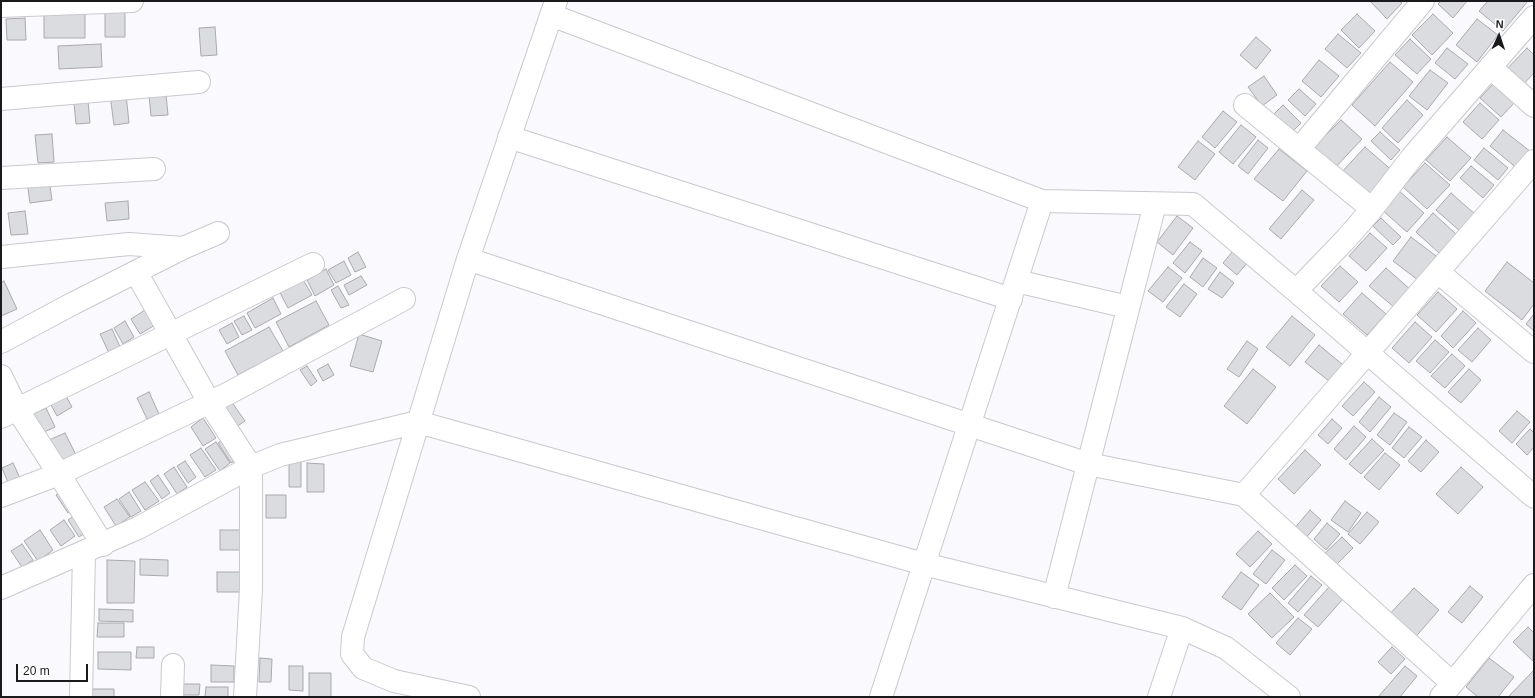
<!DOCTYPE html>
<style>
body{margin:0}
#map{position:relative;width:1535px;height:698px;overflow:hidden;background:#f9f9fe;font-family:Helvetica,sans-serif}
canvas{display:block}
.frame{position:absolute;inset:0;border:2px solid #1a1a1c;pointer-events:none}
.north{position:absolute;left:1479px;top:16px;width:40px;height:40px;-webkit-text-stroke:3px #fff;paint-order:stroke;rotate:3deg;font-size:11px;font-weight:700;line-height:16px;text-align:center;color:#1a1a1c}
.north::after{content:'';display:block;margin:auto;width:14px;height:18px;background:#1a1a1c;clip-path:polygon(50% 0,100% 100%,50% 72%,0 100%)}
.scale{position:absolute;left:16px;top:664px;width:72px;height:18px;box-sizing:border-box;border:2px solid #1a1a1c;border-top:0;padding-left:5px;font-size:12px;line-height:14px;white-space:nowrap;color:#1a1a1c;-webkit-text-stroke:3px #fff;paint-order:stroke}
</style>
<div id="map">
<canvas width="1535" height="698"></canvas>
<div class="frame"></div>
<div class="north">N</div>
<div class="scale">20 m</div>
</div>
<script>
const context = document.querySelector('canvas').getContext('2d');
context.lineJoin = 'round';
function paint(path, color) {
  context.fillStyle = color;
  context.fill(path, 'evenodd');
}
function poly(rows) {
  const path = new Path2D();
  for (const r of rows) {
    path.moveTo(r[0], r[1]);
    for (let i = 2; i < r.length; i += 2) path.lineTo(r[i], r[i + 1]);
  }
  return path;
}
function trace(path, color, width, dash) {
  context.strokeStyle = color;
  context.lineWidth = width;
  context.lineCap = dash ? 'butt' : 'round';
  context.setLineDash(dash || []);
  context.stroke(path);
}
const building = poly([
 [1370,1,1399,1,1402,3,1387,19,1370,1],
 [1441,1,1467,1,1453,18,1438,4,1441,1],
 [1488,1,1528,1,1503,31,1479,11,1488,1],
 [125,10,125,37,105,37,105,11,125,10],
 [44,14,85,14,85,38,44,38,44,14],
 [1357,14,1375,31,1359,48,1341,30,1357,14],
 [1433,14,1453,33,1432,55,1412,35,1433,14],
 [25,18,26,40,7,40,6,19,25,18],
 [1477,19,1498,35,1477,62,1456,45,1477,19],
 [215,27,217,55,201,56,199,28,215,27],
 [1338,34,1361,53,1347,68,1325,49,1338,34],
 [1256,37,1271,50,1256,69,1240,55,1256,37],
 [1410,39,1431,59,1417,74,1395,55,1410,39],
 [101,44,102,67,59,69,58,46,101,44],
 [1447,48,1468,64,1455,79,1435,63,1447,48],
 [1527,48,1534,55,1534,73,1519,89,1502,74,1527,48],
 [1319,60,1339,76,1321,97,1302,81,1319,60],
 [1390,62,1413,82,1375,126,1352,105,1390,62],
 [1430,70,1448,83,1427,110,1409,96,1430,70],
 [1264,76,1277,95,1262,106,1248,87,1264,76],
 [1493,84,1514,103,1501,117,1480,98,1493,84],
 [1299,89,1316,104,1305,116,1288,100,1299,89],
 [126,94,129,123,114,125,110,95,126,94],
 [166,94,168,115,151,116,149,95,166,94],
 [1407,100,1423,115,1398,143,1382,128,1407,100],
 [88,101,90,123,76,124,74,103,88,101],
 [1480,103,1499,120,1482,139,1463,122,1480,103],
 [1283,105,1301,123,1290,134,1272,116,1283,105],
 [1223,111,1237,122,1215,148,1202,137,1223,111],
 [1341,120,1362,139,1332,171,1310,151,1341,120],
 [1241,125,1256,137,1233,164,1219,152,1241,125],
 [1503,130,1531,152,1518,169,1490,146,1503,130],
 [1380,132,1400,150,1391,160,1371,141,1380,132],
 [52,134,54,162,38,163,35,135,52,134],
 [1447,137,1471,158,1450,181,1426,160,1447,137],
 [1258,140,1268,148,1248,174,1238,166,1258,140],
 [1198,141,1215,154,1195,180,1178,167,1198,141],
 [1365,147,1395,173,1371,201,1340,174,1365,147],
 [1484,148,1508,168,1498,180,1474,160,1484,148],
 [1279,149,1307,171,1283,201,1254,179,1279,149],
 [1425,163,1450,185,1427,209,1403,187,1425,163],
 [1471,166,1494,185,1483,198,1460,178,1471,166],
 [49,179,52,200,30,203,27,182,49,179],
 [1302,190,1314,200,1281,239,1269,229,1302,190],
 [1398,190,1424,213,1407,232,1381,209,1398,190],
 [1451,193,1476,215,1461,232,1436,210,1451,193],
 [128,201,129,219,107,221,105,203,128,201],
 [25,211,28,234,11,235,8,213,25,211],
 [1433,213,1456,234,1439,253,1416,232,1433,213],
 [1177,216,1193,228,1173,255,1157,242,1177,216],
 [1381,218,1401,237,1393,245,1373,226,1381,218],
 [1370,233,1387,248,1366,271,1349,256,1370,233],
 [1411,237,1436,256,1418,280,1393,261,1411,237],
 [1190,242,1202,251,1185,273,1173,263,1190,242],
 [1233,251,1247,263,1237,275,1223,263,1233,251],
 [358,252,366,267,355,272,348,258,358,252],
 [1203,258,1217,268,1203,287,1190,277,1203,258],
 [344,261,351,275,336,283,328,270,344,261],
 [1507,262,1534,283,1534,304,1522,320,1485,291,1507,262],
 [1340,266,1358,282,1339,302,1321,286,1340,266],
 [1168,267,1182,278,1163,302,1148,291,1168,267],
 [1386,268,1411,290,1395,308,1369,286,1386,268],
 [326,269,334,285,315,296,307,280,326,269],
 [1220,272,1234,283,1222,298,1208,289,1220,272],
 [301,276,312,295,288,308,278,289,301,276],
 [361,276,367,285,349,295,344,285,361,276],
 [4,281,17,309,1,316,1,283,4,281],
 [1184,284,1197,294,1180,317,1166,307,1184,284],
 [338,286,349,305,341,308,331,290,338,286],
 [1438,292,1457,309,1436,332,1417,315,1438,292],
 [1362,293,1386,314,1367,335,1343,314,1362,293],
 [273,298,281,314,255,328,247,313,273,298],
 [316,301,329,325,289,347,276,322,316,301],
 [145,310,155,325,140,334,131,319,145,310],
 [1463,311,1476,323,1453,348,1441,336,1463,311],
 [1534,314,1534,331,1526,324,1534,314],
 [244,316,252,330,242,335,234,321,244,316],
 [1292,316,1315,335,1290,366,1266,347,1292,316],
 [125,321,134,337,123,344,114,328,125,321],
 [1415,322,1432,337,1409,363,1392,348,1415,322],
 [232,323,239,337,227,344,219,330,232,323],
 [269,327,283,351,238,375,225,351,269,327],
 [1478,328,1491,340,1472,362,1458,350,1478,328],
 [112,329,121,349,110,355,100,334,112,329],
 [359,334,382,341,373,372,350,366,359,334],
 [1435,340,1449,352,1430,373,1416,361,1435,340],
 [1247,341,1258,349,1239,377,1227,369,1247,341],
 [1319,345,1343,365,1329,381,1305,362,1319,345],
 [1452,354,1465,366,1445,388,1431,376,1452,354],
 [328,364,334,375,323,381,317,370,328,364],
 [307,366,317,381,311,386,300,370,307,366],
 [1253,369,1276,387,1247,424,1224,406,1253,369],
 [1469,369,1481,380,1461,403,1448,392,1469,369],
 [1364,382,1375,392,1353,416,1342,406,1364,382],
 [149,392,159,414,147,419,137,398,149,392],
 [66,396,72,407,57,416,51,405,66,396],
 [1379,397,1391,407,1370,432,1359,422,1379,397],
 [231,401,245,421,233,429,219,409,231,401],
 [46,408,55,427,40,434,31,415,46,408],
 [1517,411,1530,422,1512,443,1499,431,1517,411],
 [1394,413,1407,422,1390,445,1377,435,1394,413],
 [203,418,216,438,203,446,191,427,203,418],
 [1332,419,1342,428,1328,444,1318,435,1332,419],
 [1354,426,1366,437,1346,460,1334,449,1354,426],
 [1409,427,1422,437,1404,458,1392,448,1409,427],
 [1530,429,1534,433,1534,447,1527,455,1516,444,1530,429],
 [65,433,77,457,61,464,49,440,65,433],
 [229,435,243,456,231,463,218,443,229,435],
 [1372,439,1384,450,1361,474,1349,464,1372,439],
 [1426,440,1439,452,1421,472,1408,461,1426,440],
 [216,442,230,463,220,471,205,449,216,442],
 [201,448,216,470,205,477,190,455,201,448],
 [1305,450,1321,465,1294,494,1278,479,1305,450],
 [1385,453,1400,465,1379,490,1364,477,1385,453],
 [289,460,301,460,301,487,289,487,289,460],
 [185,461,196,477,188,483,177,466,185,461],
 [13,463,21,480,9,485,2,468,13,463],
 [307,463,324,464,324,492,307,492,307,463],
 [174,467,187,487,177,494,164,474,174,467],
 [1461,467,1483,487,1458,514,1436,494,1461,467],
 [158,475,170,493,162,499,150,481,158,475],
 [145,482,159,501,145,510,132,490,145,482],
 [66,488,78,506,68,513,56,495,66,488],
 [129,492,141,511,131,517,119,499,129,492],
 [266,495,286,495,286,518,266,518,266,495],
 [117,499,130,517,116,526,104,507,117,499],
 [1345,501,1361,513,1348,532,1331,520,1345,501],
 [1310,510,1321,520,1304,540,1293,530,1310,510],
 [80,512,91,529,79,537,68,520,80,512],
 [1367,512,1379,522,1360,544,1348,534,1367,512],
 [64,520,75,536,61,546,50,530,64,520],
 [1327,523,1340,534,1326,550,1314,539,1327,523],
 [40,530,53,550,38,561,24,541,40,530],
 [220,530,248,530,248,550,220,550,220,530],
 [1258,531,1272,544,1250,567,1236,554,1258,531],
 [1342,537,1353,548,1334,567,1322,556,1342,537],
 [22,544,33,560,22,567,11,551,22,544],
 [1272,550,1285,560,1266,584,1253,574,1272,550],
 [140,559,168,560,168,576,140,575,140,559],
 [107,560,135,561,134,603,107,603,107,560],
 [1295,565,1307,576,1284,600,1272,588,1295,565],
 [217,572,243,572,243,592,217,592,217,572],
 [1241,572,1259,585,1241,610,1222,597,1241,572],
 [1311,576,1322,585,1298,612,1288,603,1311,576],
 [1470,586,1483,597,1462,623,1448,612,1470,586],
 [1329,587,1343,599,1318,627,1304,615,1329,587],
 [1414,588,1439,610,1412,641,1386,618,1414,588],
 [1270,593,1294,617,1272,638,1248,614,1270,593],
 [99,609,133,610,133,622,99,621,99,609],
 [1298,618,1312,629,1290,655,1276,643,1298,618],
 [98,623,124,623,124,637,97,637,98,623],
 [1528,627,1534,633,1533,661,1513,642,1528,627],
 [137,647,154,647,154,658,136,658,137,647],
 [1392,647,1405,659,1391,674,1378,662,1392,647],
 [98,652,131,652,131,670,98,669,98,652],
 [260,658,272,659,271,682,259,682,260,658],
 [1489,658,1514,677,1498,697,1478,697,1466,687,1489,658],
 [211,665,234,666,234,682,211,682,211,665],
 [289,666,303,666,303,691,289,690,289,666],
 [1405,666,1417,676,1400,697,1378,697,1405,666],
 [1534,670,1534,697,1508,697,1534,670],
 [309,673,331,673,331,697,309,697,309,673],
 [177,684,200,684,199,695,177,695,177,684],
 [206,687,228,687,228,697,205,697,206,687],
 [92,689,114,689,114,697,92,697,92,689]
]);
const street = poly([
 [1,6,132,1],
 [551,15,1042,201],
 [1490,67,1534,106],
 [1,99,199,82],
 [1245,105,1372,209],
 [509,137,1011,299],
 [1299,149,1423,1],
 [1,178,154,169],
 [1,257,129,244,183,248],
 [468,259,1088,464,1244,495],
 [136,272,209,402,251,467,251,589,245,697],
 [1438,272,1534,352],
 [1016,281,1128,307],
 [1296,291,1346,239,1372,209,1413,156,1534,17],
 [1,342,74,303,183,248,218,233],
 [1,376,17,409,59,474,103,545],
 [1,417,313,264],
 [1,496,59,474,229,393,404,299],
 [1,588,138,528,251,467,280,455,418,422,924,564,1182,628,1159,697],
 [1054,597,1155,204],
 [1182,628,1226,648,1289,697],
 [1452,683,1244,495,1534,161],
 [81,697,84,552],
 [172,697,173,665],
 [469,697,394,681,363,668,352,654,353,637,468,259,556,1],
 [881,697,1042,201,1193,204,1296,291,1534,497],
 [1441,697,1534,585]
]);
paint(building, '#dbdce0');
trace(building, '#aaaaae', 1);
trace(street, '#c9c9ce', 24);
trace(street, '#fff', 22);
</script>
